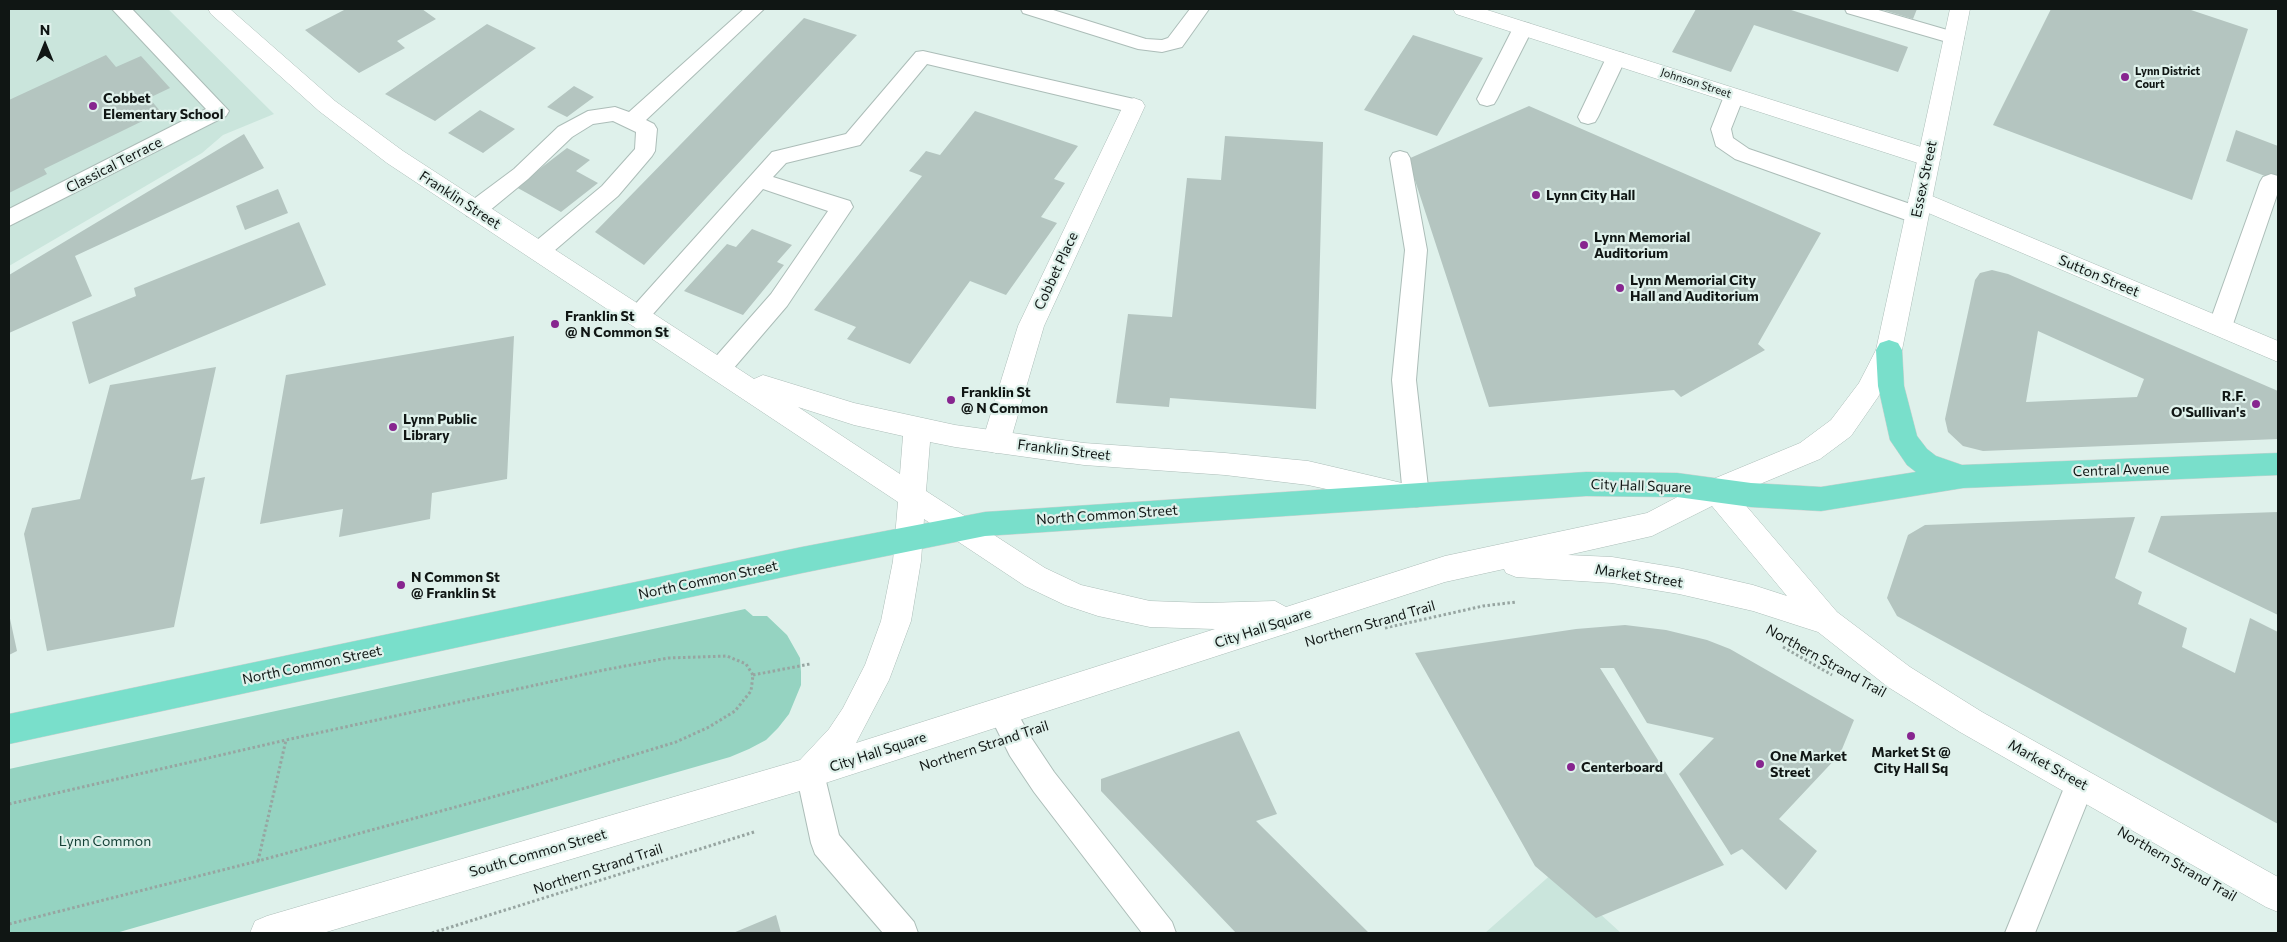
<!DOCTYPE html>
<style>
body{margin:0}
#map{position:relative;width:2287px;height:942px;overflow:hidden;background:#dff1eb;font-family:Commissioner,sans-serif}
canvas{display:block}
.frame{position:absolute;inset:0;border:10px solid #101614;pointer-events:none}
.north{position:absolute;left:20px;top:20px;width:50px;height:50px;-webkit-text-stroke:4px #dff1eb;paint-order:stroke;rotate:0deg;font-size:14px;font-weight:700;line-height:20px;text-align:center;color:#101614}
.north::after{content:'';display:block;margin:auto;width:18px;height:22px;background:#101614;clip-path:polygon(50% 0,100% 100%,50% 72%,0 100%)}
</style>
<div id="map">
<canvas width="2287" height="942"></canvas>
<div class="frame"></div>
<div class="north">N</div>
</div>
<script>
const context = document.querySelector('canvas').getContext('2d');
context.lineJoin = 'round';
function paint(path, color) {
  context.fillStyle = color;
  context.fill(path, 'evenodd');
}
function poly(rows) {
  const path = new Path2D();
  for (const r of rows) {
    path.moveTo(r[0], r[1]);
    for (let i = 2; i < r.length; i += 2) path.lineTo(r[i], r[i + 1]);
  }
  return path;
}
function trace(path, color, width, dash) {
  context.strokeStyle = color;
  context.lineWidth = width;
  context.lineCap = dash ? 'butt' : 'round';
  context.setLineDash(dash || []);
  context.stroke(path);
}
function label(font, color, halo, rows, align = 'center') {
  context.font = font + ' Commissioner,sans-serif';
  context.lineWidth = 4.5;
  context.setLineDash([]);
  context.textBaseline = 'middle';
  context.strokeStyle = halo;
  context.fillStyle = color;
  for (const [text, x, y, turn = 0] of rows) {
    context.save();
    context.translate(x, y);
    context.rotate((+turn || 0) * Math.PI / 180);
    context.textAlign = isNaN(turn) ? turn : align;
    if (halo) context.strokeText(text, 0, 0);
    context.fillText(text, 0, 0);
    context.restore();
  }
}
const built = poly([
 [9,9,168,9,274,114,223,135,202,153,9,266],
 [1554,872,1621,933,1485,933]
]);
const green = poly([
 [745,609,753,616,767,616,787,635,800,658,801,672,801,685,789,714,778,728,766,740,749,749,730,757,116,933,9,933,9,769]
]);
const building = poly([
 [346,9,422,9,436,19,397,41,405,48,359,73,305,30],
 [1696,9,1788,9,1908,47,1898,72,1754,25,1731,72,1672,52],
 [1880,9,1917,9,1913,19],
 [2051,9,2188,9,2248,29,2192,200,1993,125],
 [804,18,857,35,644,265,595,232],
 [487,24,536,48,435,121,385,94],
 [1413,35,1483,58,1437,136,1364,110],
 [106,55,116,67,141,56,170,88,149,98,161,112,44,169,47,174,9,193,9,100],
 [574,86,594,97,567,117,547,107],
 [1529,106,1821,233,1758,344,1765,350,1681,397,1674,390,1489,407,1408,159],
 [480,110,515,129,483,153,448,133],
 [975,111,1078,146,1054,179,1065,183,1041,217,1057,223,1006,295,970,281,910,364,847,339,856,327,814,310,922,176,909,171,926,151,940,155],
 [2236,130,2278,146,2278,181,2226,161],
 [244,134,264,168,75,256,92,296,9,333,9,275],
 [1225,136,1323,142,1316,409,1170,398,1169,407,1116,403,1128,314,1172,317,1187,178,1221,180],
 [567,148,590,160,576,171,598,183,561,212,516,187],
 [278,189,288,213,245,230,236,206],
 [299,222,326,285,89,384,72,322,136,296,134,288],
 [752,229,792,245,777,262,784,265,743,315,684,291,727,244,736,247],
 [1992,270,2008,274,2278,391,2278,439,1983,451,1963,446,1948,432,1945,419,1975,280,1980,273],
 [2038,331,2144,379,2137,397,2026,402],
 [514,336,507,479,432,493,430,519,339,537,343,509,260,524,286,375],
 [216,367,191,480,205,477,174,627,47,651,24,534,32,508,80,499,110,385],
 [2278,512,2278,615,2148,552,2161,516],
 [2135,517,2115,578,2142,592,2138,604,2187,628,2182,647,2235,673,2250,618,2278,632,2278,824,1897,616,1887,598,1908,535,1925,525],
 [9,614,17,651,9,655],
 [1625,625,1666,630,1707,640,1730,649,1854,720,1840,754,1779,819,1817,851,1786,890,1742,849,1731,855,1679,774,1714,738,1647,723,1614,668,1600,668,1724,865,1596,918,1535,866,1415,653,1576,629],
 [1239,731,1277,814,1256,821,1369,933,1236,933,1101,791,1101,779],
 [776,915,781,933,733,933]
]);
const path = poly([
 [1385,628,1483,606,1516,602],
 [1783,647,1832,675],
 [753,675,810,664],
 [9,804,286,740,604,670,668,658,727,656,746,664,753,675,751,691,735,711,709,727,676,742,529,787,258,861,9,924],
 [258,861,286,740],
 [432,933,754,832]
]);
const lane = poly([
 [112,9,132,9,229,111,226,116,9,226,9,209,206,109,112,9],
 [744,9,764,9,646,120,654,124,657,129,655,151,652,156,618,196,547,257,539,259,531,257,528,251,531,245,602,186,635,149,636,132,613,121,593,124,572,137,528,179,483,216,475,218,467,216,464,210,467,204,514,169,558,127,588,111,615,107,629,112,744,9],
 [1021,9,1050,9,1146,39,1162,40,1168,38,1190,9,1209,9,1182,47,1162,52,1138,49,1023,13,1021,9],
 [1845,9,1875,9,1961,34,1964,38,1961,42,1954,44,1847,13,1845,9],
 [1523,22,1530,24,1533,28,1497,99,1494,104,1487,106,1480,104,1477,99,1513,28,1516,24,1523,22],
 [923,51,1134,99,1141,101,1144,106,1141,111,1134,113,927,64,860,145,786,163,773,177,850,201,853,207,787,306,727,376,719,378,711,376,707,369,711,362,771,294,828,211,763,189,646,322,638,325,630,322,627,316,630,310,772,152,846,134,916,52,923,51],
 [1616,52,1623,53,1626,58,1598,117,1595,122,1588,124,1581,122,1578,117,1606,58,1609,53,1616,52],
 [1734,89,1741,91,1744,96,1731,129,1733,138,1749,149,1925,209,1928,215,1925,221,1917,223,1909,221,1735,159,1716,146,1711,129,1724,96,1727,91,1734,89],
 [1400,151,1407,153,1410,158,1427,250,1416,380,1429,496,1425,504,1416,507,1407,504,1403,496,1392,380,1405,250,1390,158,1393,153,1400,151],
 [2271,174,2278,176,2278,192,2232,327,2228,333,2220,336,2212,333,2208,327,2260,182,2263,177,2271,174],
 [1002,699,1012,703,1030,736,1054,772,1172,922,1176,933,1142,933,1034,792,1010,756,988,712,992,703,1002,699],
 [810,759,820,763,824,773,839,835,914,922,918,933,883,933,815,854,811,843,796,773,800,763,810,759],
 [2080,769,2090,773,2095,783,2035,933,2005,933,2070,773,2080,769]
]);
const street = poly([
 [1453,9,1484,9,1937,152,1941,158,1937,164,1929,166,1921,164,1456,14,1453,9],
 [1134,98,1142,101,1145,106,1044,326,1010,442,1006,450,996,453,986,450,982,442,1018,326,1123,106,1126,101,1134,98],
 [1920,191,2278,341,2278,362,1912,206,1908,200,1912,194,1920,191]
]);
const secondary = poly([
 [208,9,230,9,335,101,403,151,754,379,763,375,854,403,955,425,1084,443,1225,453,1308,461,1419,487,1423,495,1419,503,1409,507,1308,485,1225,475,1084,465,955,447,930,442,926,491,1045,568,1081,585,1150,601,1206,603,1275,601,1286,607,1445,556,1647,513,1706,482,1800,443,1831,420,1859,383,1876,350,1950,9,1970,9,1902,350,1878,397,1851,436,1820,459,1736,494,1837,612,1910,667,1982,712,2278,877,2278,912,2266,907,1960,732,1888,687,1818,632,1753,611,1679,594,1612,583,1516,577,1506,573,1504,569,1445,582,810,788,323,933,250,933,255,921,267,916,800,760,829,729,843,708,865,665,881,621,893,561,898,502,387,163,319,111,211,14,208,9],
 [798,407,854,425,903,436,900,474,798,407],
 [1712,506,1787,596,1753,585,1679,568,1612,557,1568,555,1652,536,1712,506],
 [924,519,1025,586,1065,605,1098,616,1150,627,1215,629,856,743,889,680,911,621,921,561,924,519]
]);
const primary = poly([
 [1889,340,1898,343,1902,350,1904,386,1917,436,1927,449,1936,456,1962,465,2278,453,2278,475,1963,488,1821,511,1751,507,1677,497,1586,496,985,536,802,573,9,744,9,714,802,547,985,512,1586,472,1677,473,1751,483,1821,487,1916,472,1907,465,1890,440,1878,386,1876,350,1880,343,1889,340]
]);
const markers = [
 [2125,77,5,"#87258f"],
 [93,106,5,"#87258f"],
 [1536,195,5,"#87258f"],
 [1584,245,5,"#87258f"],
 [1620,288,5,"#87258f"],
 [555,324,5,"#87258f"],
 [951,400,5,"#87258f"],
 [2256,404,5,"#87258f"],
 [393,427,5,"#87258f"],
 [401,585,5,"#87258f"],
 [1911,736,5,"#87258f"],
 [1760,764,5,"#87258f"],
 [1571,767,5,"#87258f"]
];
const farPoinames = [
 ["Lynn District",2135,71],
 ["Court",2135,84]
];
const farStreetnames = [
 ["Johnson Street",1696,83,18]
];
const poiNames = [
 ["Cobbet",103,98],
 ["Elementary School",103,114],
 ["Lynn City Hall",1546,195],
 ["Lynn Memorial",1594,237],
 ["Auditorium",1594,253],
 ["Lynn Memorial City",1630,280],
 ["Hall and Auditorium",1630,296],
 ["Franklin St",565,316],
 ["@ N Common St",565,332],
 ["Franklin St",961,392],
 ["@ N Common",961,408],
 ["R.F.",2246,396,"right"],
 ["O'Sullivan's",2246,412,"right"],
 ["Lynn Public",403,419],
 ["Library",403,435],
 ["N Common St",411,577],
 ["@ Franklin St",411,593],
 ["Market St @",1911,752,"center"],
 ["City Hall Sq",1911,768,"center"],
 ["One Market",1770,756],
 ["Street",1770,772],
 ["Centerboard",1581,767]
];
const streetNames = [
 ["Classical Terrace",114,165,-27],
 ["Essex Street",1924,179,-78],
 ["Franklin Street",460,200,33],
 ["Cobbet Place",1056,271,-65],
 ["Sutton Street",2099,276,23],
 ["Franklin Street",1064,450,7],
 ["Central Avenue",2121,470,-2],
 ["City Hall Square",1641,486,2],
 ["North Common Street",1107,515,-4],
 ["Market Street",1639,576,9],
 ["North Common Street",708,580,-12],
 ["Northern Strand Trail",1370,624,-16],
 ["City Hall Square",1263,628,-18],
 ["Northern Strand Trail",1826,661,29],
 ["North Common Street",312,665,-12],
 ["Northern Strand Trail",984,746,-18],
 ["City Hall Square",878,752,-18],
 ["Market Street",2048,765,29],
 ["South Common Street",538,853,-16],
 ["Northern Strand Trail",2177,864,30],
 ["Northern Strand Trail",598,869,-18]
];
const parkNames = [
 ["Lynn Common",105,841]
];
paint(built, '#cae5dc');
paint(green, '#95d3c1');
paint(building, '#b4c5c0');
trace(lane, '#acbdb8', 2);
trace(street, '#acbdb8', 1);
trace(secondary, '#acbdb8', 1);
trace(primary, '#cfd0d0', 1);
trace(path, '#97a5a1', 3, [2.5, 2.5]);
paint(lane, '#fff');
paint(street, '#fff');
paint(secondary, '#fff');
paint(primary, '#79dfcb');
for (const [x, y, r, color] of markers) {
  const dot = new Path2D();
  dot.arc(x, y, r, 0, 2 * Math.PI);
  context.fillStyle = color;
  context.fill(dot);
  trace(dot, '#dff1eb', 2);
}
label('bold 11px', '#101614', '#dff1eb', farPoinames, 'left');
label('11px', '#101614', '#dff1eb', farStreetnames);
label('bold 14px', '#101614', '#dff1eb', poiNames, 'left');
label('14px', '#101614', '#dff1eb', streetNames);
label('14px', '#154137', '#dff1eb', parkNames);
</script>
